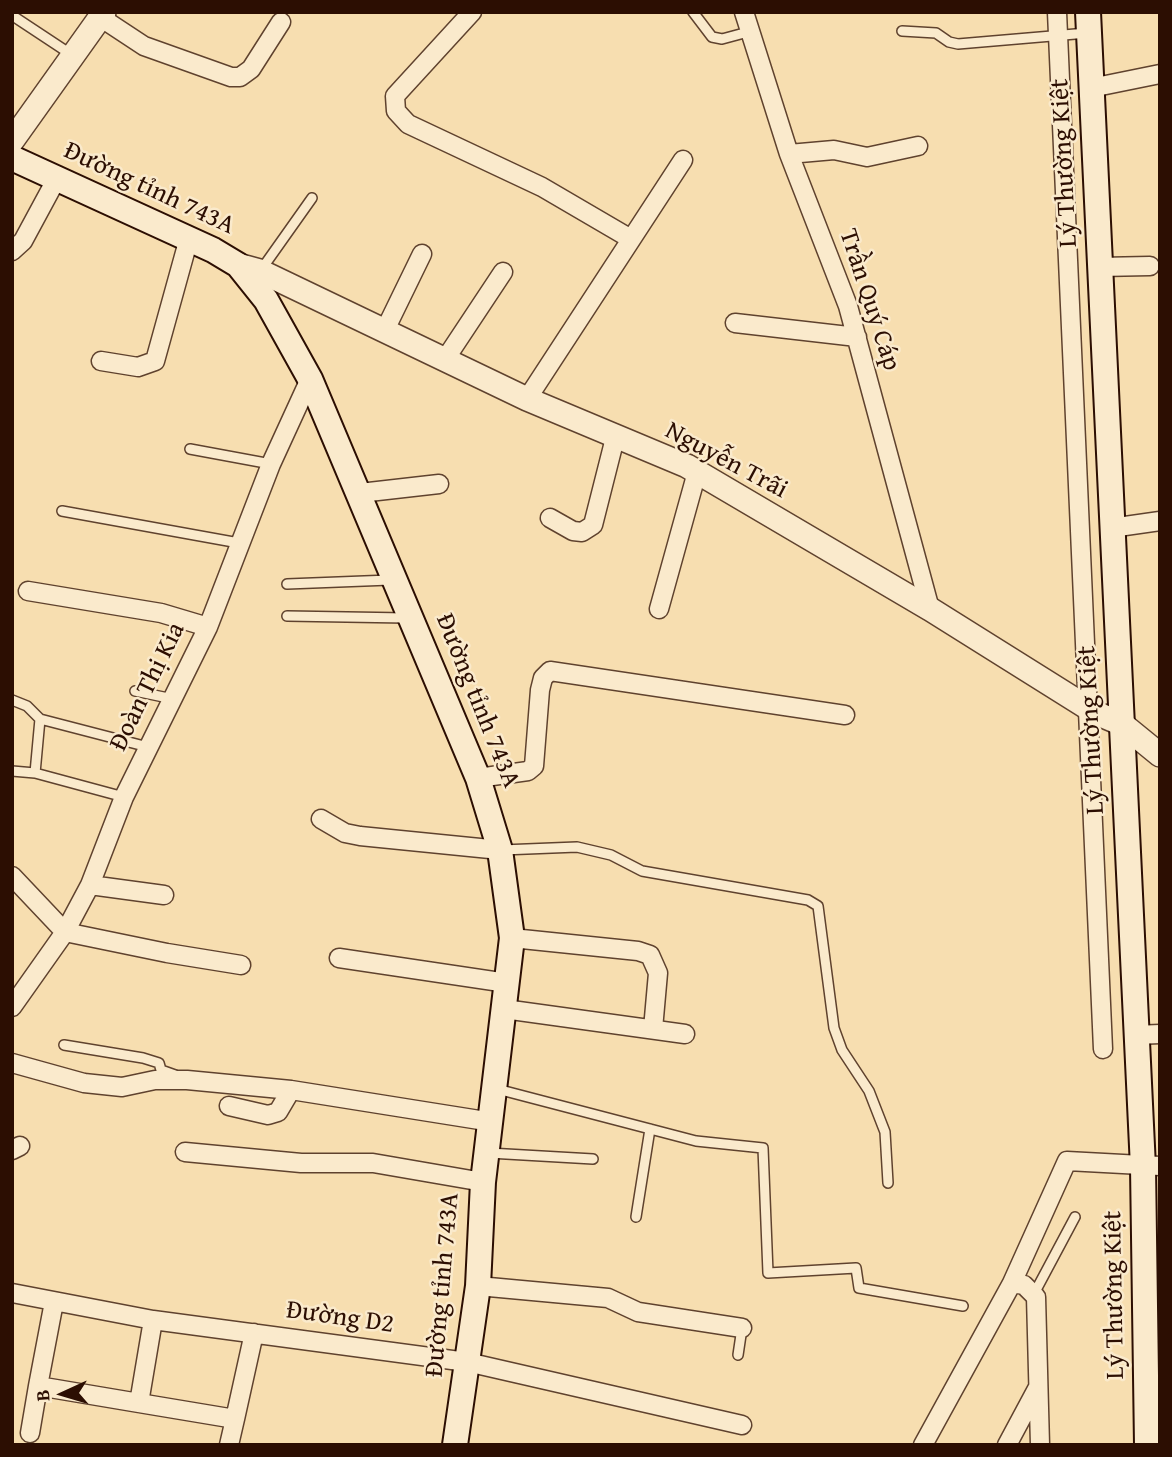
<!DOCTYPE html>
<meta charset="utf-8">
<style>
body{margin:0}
#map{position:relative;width:1172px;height:1457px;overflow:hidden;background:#f7deb0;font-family:"Gentium Book Plus",serif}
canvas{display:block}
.frame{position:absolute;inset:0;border:14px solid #2c0e02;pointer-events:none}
.north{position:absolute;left:28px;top:1359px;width:70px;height:70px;-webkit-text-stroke:5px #faeacc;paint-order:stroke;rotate:266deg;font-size:19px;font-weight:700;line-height:28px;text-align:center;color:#2c0e02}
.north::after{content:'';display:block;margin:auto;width:24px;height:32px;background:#2c0e02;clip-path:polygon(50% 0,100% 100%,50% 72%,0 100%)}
</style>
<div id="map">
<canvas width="1172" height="1457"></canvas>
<div class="frame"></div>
<div class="north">B</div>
</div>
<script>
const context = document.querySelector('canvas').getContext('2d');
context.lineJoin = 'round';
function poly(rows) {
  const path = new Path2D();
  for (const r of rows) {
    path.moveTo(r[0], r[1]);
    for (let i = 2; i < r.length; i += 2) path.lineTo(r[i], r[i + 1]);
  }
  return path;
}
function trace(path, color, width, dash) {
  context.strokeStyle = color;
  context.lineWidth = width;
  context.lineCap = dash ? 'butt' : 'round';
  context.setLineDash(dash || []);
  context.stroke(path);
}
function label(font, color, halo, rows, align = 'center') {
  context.font = font + ' "Gentium Book Plus",serif';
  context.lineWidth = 5;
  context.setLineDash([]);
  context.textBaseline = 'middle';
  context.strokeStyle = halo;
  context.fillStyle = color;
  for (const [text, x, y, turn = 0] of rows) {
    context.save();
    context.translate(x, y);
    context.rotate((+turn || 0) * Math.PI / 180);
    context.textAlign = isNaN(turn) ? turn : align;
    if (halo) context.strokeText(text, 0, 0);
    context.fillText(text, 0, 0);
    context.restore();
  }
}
const service = poly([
 [693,12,712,37,722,39,748,32],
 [13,16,72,55],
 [902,31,936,33,949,42,958,44,1087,33],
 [261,270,312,198],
 [190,449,271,464],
 [62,511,239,543],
 [287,584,390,580],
 [287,616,406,618],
 [135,691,173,699],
 [12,700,27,706,40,719,35,773,124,797],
 [40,719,148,747],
 [12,771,35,773],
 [502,850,577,847,611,855,642,871,808,900,818,906,834,1028,842,1050,869,1091,885,1132,888,1183],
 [64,1045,143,1058,159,1063,161,1070,175,1075],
 [497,1089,696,1141,763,1148,768,1273,856,1268,859,1288,963,1306],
 [489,1153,593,1159],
 [636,1217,650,1129],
 [1035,1292,1075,1217],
 [738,1355,742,1328]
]);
const minor = poly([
 [472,12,395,96,396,111,408,124,542,187,631,239],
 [744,12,789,154,848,306,930,609],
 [1057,12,1103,1049],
 [100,17,144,46,231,77,240,77,251,69,281,22],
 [1091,88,1160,74],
 [789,154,834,150,867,157,918,146],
 [12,251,23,241,57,178],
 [1099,267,1150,266],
 [735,323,857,337],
 [385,330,422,254],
 [446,358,503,272],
 [101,361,138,367,155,361,189,238],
 [527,399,683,160],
 [360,493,439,484],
 [550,518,573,531,582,532,593,525,615,438],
 [1111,528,1160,521],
 [28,591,161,613,208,627],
 [659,609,697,472],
 [478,778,528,771,534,766,540,690,543,678,550,671,845,715],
 [321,819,345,833,360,836,500,850],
 [12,876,65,932,167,953,241,965],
 [90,885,164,895],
 [512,938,638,951,650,955,658,973,653,1029],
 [339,958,507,983],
 [12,1007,65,932,90,885,124,797,208,627,271,464,310,379],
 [504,1009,685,1034],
 [1135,1035,1160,1034],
 [12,1063,84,1083,122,1087,155,1080,187,1080,291,1090],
 [229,1106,268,1115,278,1112,291,1090,492,1122],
 [12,1150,20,1146],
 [185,1152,301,1163,373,1163,483,1182],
 [1012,1283,1067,1161,1160,1166],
 [478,1286,608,1298,638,1312,742,1328],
 [12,1293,153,1320,467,1362,742,1425],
 [54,1302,38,1386,139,1403],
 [153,1320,139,1403,235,1419,254,1333],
 [30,1433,38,1386],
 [229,1445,235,1419],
 [923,1445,1012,1283,1024,1285,1036,1297,1040,1445],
 [1007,1445,1037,1389]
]);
const tertiary = poly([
 [12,141,104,12],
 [238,265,260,271,527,399,687,466,930,609,1096,713,1122,724,1160,755]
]);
const secondary = poly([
 [1088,12,1143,1167,1147,1445],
 [12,158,213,250,238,265,266,300,310,379,478,778,500,850,512,938,483,1182,478,1286,455,1445]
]);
const streetNames = [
 ["Lý Thường Kiệt",1065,163,-93],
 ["Đường tỉnh 743A",149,189,25],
 ["Trần Quý Cáp",869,300,72],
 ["Nguyễn Trãi",726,461,28],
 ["Đoàn Thị Kia",148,687,-64],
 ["Đường tỉnh 743A",477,701,68],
 ["Lý Thường Kiệt",1092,730,-93],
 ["Đường tỉnh 743A",443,1285,-85],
 ["Lý Thường Kiệt",1115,1295,-91],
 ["Đường D2",340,1318,8]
];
trace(service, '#5f422e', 12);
trace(minor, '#5f422e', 21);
trace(tertiary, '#5f422e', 26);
trace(secondary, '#2c0e02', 28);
trace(service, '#faeacc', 9);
trace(minor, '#faeacc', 18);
trace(tertiary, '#faeacc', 23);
trace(secondary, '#faeacc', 24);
label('26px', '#2c0e02', '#faeacc', streetNames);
</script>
